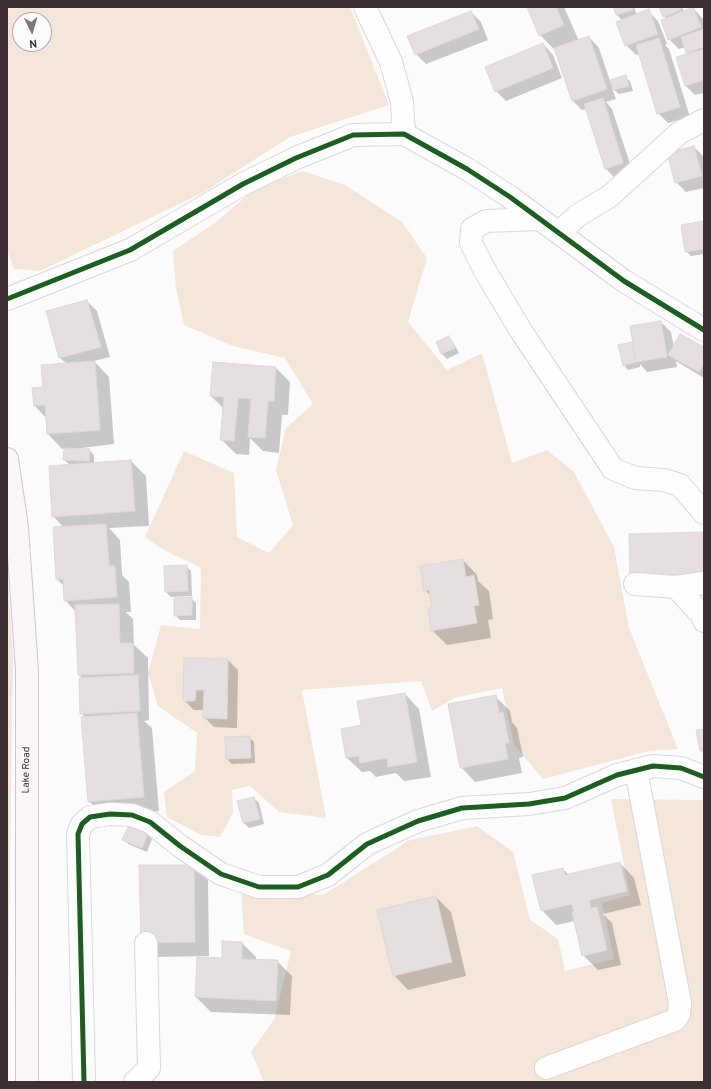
<!DOCTYPE html>
<style>
body{margin:0}
#map{position:relative;width:711px;height:1089px;overflow:hidden;background:#fbfbfb;font-family:Overpass,sans-serif}
canvas{display:block}
.frame{position:absolute;inset:0;border:8px solid #3e3034;pointer-events:none}
.north{position:absolute;left:12px;top:12px;width:40px;height:40px;box-sizing:border-box;background:#fbfbfb;border:1px solid #afaaab;border-radius:50%;rotate:175deg;font-size:11px;font-weight:700;line-height:16px;text-align:center;color:#3e3034}
.north::after{content:'';display:block;margin:auto;width:14px;height:18px;background:#80777a;clip-path:polygon(50% 0,100% 100%,50% 72%,0 100%)}
</style>
<div id="map">
<canvas width="711" height="1089"></canvas>
<div class="frame"></div>
<div class="north">N</div>
</div>
<script>
const context = document.querySelector('canvas').getContext('2d');
context.lineJoin = 'round';
function paint(path, color) {
  context.fillStyle = color;
  context.fill(path, 'evenodd');
}
function poly(rows) {
  const path = new Path2D();
  for (const r of rows) {
    path.moveTo(r[0], r[1]);
    for (let i = 2; i < r.length; i += 2) path.lineTo(r[i], r[i + 1]);
  }
  return path;
}
function trace(path, color, width, dash) {
  context.strokeStyle = color;
  context.lineWidth = width;
  context.lineCap = dash ? 'butt' : 'round';
  context.setLineDash(dash || []);
  context.stroke(path);
}
function label(font, color, halo, rows, align = 'center') {
  context.font = font + ' Overpass,sans-serif';
  context.lineWidth = 3;
  context.setLineDash([]);
  context.textBaseline = 'middle';
  context.strokeStyle = halo;
  context.fillStyle = color;
  for (const [text, x, y, turn = 0] of rows) {
    context.save();
    context.translate(x, y);
    context.rotate((+turn || 0) * Math.PI / 180);
    context.textAlign = isNaN(turn) ? turn : align;
    if (halo) context.strokeText(text, 0, 0);
    context.fillText(text, 0, 0);
    context.restore();
  }
}
const green = poly([
 [7,7,350,7,389,105,290,137,204,192,40,271,14,269,7,250],
 [20,20,44,20,44,44,20,44],
 [303,171,345,185,402,222,427,258,408,322,447,370,482,353,512,463,547,450,574,472,614,547,629,628,678,749,649,751,543,779,514,745,502,688,454,698,432,711,421,681,302,690,326,818,279,812,250,786,232,790,233,813,220,837,201,835,167,817,164,792,195,771,197,733,158,706,148,673,161,625,200,629,201,568,164,550,145,537,184,451,234,473,237,537,269,553,293,525,276,470,286,428,313,404,285,358,233,346,184,325,176,288,173,251,216,222,256,188],
 [7,563,13,654,7,1082],
 [611,799,704,800,704,1082,264,1082,251,1052,274,1020,291,951,244,934,241,891,323,895,410,840,477,826,513,852,530,920,558,939,565,971,614,959,602,903,630,895]
]);
const shadow = poly([
 [528,7,564,7,579,41,589,37,599,48,610,81,625,77,630,81,633,91,619,94,612,88,616,99,606,102,612,109,633,173,616,179,606,169,586,109,582,110,572,100,555,50,540,35],
 [614,7,634,7,637,15,648,11,658,21,667,44,665,45,669,49,690,117,668,123,658,113,639,54,636,55,626,45,623,21,617,15],
 [660,7,682,7,684,12,693,8,703,19,704,93,695,95,685,85,689,54,685,47,679,49,669,39,666,19],
 [471,12,481,22,488,40,426,64,416,54],
 [543,44,553,55,562,78,506,101,496,91],
 [694,147,704,157,704,188,686,192,676,182],
 [704,222,704,254,691,256,686,251],
 [87,301,97,311,110,357,94,361,109,377,114,444,74,449,89,450,94,455,94,464,131,461,146,476,149,526,109,528,120,540,122,575,129,582,131,612,126,612,133,619,134,645,148,658,149,720,144,721,152,728,159,811,104,816,89,801,86,718,81,713,83,679,79,675,76,612,65,600,64,586,57,579,64,528,53,516,70,465,64,460,65,448,62,449,48,434,46,418,35,406,44,388,67,364,60,358,47,312],
 [661,322,671,332,674,348,704,348,704,378,676,361,677,367,647,372,640,364,640,367,628,370,624,365,631,343,635,347],
 [448,337,453,342,459,353,447,359,442,354,437,343],
 [276,368,290,382,288,415,282,415,279,453,263,451,250,438,249,455,236,454,221,439,224,409,211,396],
 [463,560,477,575,478,581,489,591,493,619,488,620,491,638,447,645,432,630,433,608,431,596,425,590],
 [186,566,191,571,192,596,171,597,166,592,165,567],
 [191,598,196,603,196,620,180,620,175,615],
 [185,659,228,660,238,670,237,728,214,727,204,717,204,710,194,710,184,700],
 [405,694,419,709,431,777,404,781,396,773,376,777,370,771,362,772,347,758,362,726],
 [495,696,510,711,512,722,517,728,523,757,519,758,522,773,475,782,461,767],
 [249,737,254,742,255,763,232,764,227,759,226,738],
 [254,798,259,803,264,824,249,828,244,823,238,802],
 [147,834,152,839,147,852,128,844,124,839],
 [620,863,634,878,641,905,603,914,612,923,621,965,598,970,583,955,575,921,556,925,542,910,563,869,569,875],
 [194,866,208,880,209,956,156,957,142,942],
 [436,897,451,912,466,976,408,990,394,975],
 [242,943,256,957,256,960,277,961,292,976,290,1015,211,1012,196,997,198,958,223,959]
]);
const building = poly([
 [527,7,556,7,564,25,539,36,527,7],
 [613,7,632,7,633,10,616,15,613,7],
 [659,7,680,7,681,10,663,17,659,7],
 [693,7,701,27,668,40,661,20,693,7],
 [649,9,658,34,625,46,616,22,649,9],
 [471,11,479,29,415,55,407,36,471,11],
 [704,29,704,47,686,53,681,37,704,29],
 [589,36,607,89,572,101,554,48,589,36],
 [659,38,680,107,657,114,636,45,659,38],
 [543,43,553,68,495,92,485,67,543,43],
 [704,49,704,80,685,86,676,57,704,49],
 [626,75,629,86,613,90,610,80,626,75],
 [603,98,623,163,605,169,584,104,603,98],
 [694,146,702,176,675,183,667,153,694,146],
 [704,221,704,249,685,252,681,225,704,221],
 [87,300,101,347,59,358,46,311,87,300],
 [661,321,667,357,636,362,630,326,661,321],
 [680,334,704,347,704,363,699,372,668,355,680,334],
 [449,336,455,348,441,354,436,342,449,336],
 [632,342,636,362,623,366,618,345,632,342],
 [95,361,100,430,47,434,45,405,34,406,32,388,43,387,41,365,95,361],
 [213,362,276,367,274,401,268,401,265,438,248,437,251,399,238,398,234,441,220,440,224,397,210,396,213,362],
 [64,448,90,449,89,461,63,460,64,448],
 [131,460,135,511,52,517,49,466,131,460],
 [106,524,109,566,115,566,117,597,64,601,63,579,56,579,53,527,106,524],
 [704,532,704,575,630,576,629,534,704,532],
 [463,559,466,577,474,575,479,605,474,606,477,623,431,631,428,608,432,607,429,590,424,591,420,566,463,559],
 [187,565,188,591,165,592,164,566,187,565],
 [192,597,192,615,174,616,174,598,192,597],
 [119,604,120,643,133,643,134,673,78,675,75,605,119,604],
 [184,658,228,659,227,719,203,718,204,690,196,690,195,701,183,701,184,658],
 [138,675,140,711,80,714,79,678,138,675],
 [405,693,417,762,388,767,387,758,360,763,359,756,346,758,341,729,361,725,357,701,405,693],
 [496,695,499,713,503,712,509,743,505,743,508,759,460,768,448,704,496,695],
 [137,713,144,797,88,802,81,717,137,713],
 [704,729,704,751,700,751,696,730,704,729],
 [250,736,251,758,226,759,225,737,250,736],
 [254,797,260,819,243,823,237,801,254,797],
 [129,825,148,834,142,848,122,840,129,825],
 [620,862,627,891,589,900,591,908,597,907,607,950,582,956,572,912,574,912,572,904,541,911,532,875,563,868,565,875,620,862],
 [139,865,194,865,195,942,141,943,139,865],
 [436,896,452,962,393,976,377,910,436,896],
 [222,941,242,942,242,959,278,960,276,1001,195,997,197,957,222,958,222,941]
]);
const minor = poly([
 [365,7,391,62,402,102,404,134],
 [539,219,486,221,472,229,471,243,484,269,521,331,613,469,635,478,664,480,680,485,704,513],
 [559,233,577,216,610,196,679,133,704,120],
 [7,299,130,250,243,184,296,158,353,135,404,134,467,169,510,197,624,281,704,330],
 [635,584,676,587,704,583],
 [676,587,701,614,704,621],
 [546,1068,675,1020,679,1014,680,1003,636,770],
 [84,1082,78,834,82,824,90,817,110,814,132,815,150,822,180,846,221,874,259,887,298,887,328,875,367,844,418,821,462,808,529,804,565,798,617,775,653,766,681,768,704,777],
 [135,1082,149,1068,146,943]
]);
const major = poly([
 [7,459,17,527,27,670,27,1082]
]);
const cycleway = poly([
 [7,299,130,250,243,184,296,158,353,135,404,134,467,169,510,197,624,281,704,330],
 [84,1082,78,834,82,824,90,817,110,814,132,815,150,822,180,846,221,874,259,887,298,887,328,875,367,844,418,821,462,808,529,804,565,798,617,775,653,766,681,768,704,777]
]);
const streetNames = [
 ["Lake Road",27,770,-89]
];
paint(green, '#f4e6d9');
paint(shadow, '#0003');
paint(building, '#e5e0df');
trace(building, '#ded8d6', 1);
trace(minor, '#ddd7d8', 24);
trace(major, '#cec6ce', 24);
trace(minor, '#fefefe', 22);
trace(major, '#f9f5f9', 22);
trace(cycleway, '#1b5e20', 5);
label('10px', '#3e3034', '#fbfbfb', streetNames);
</script>
